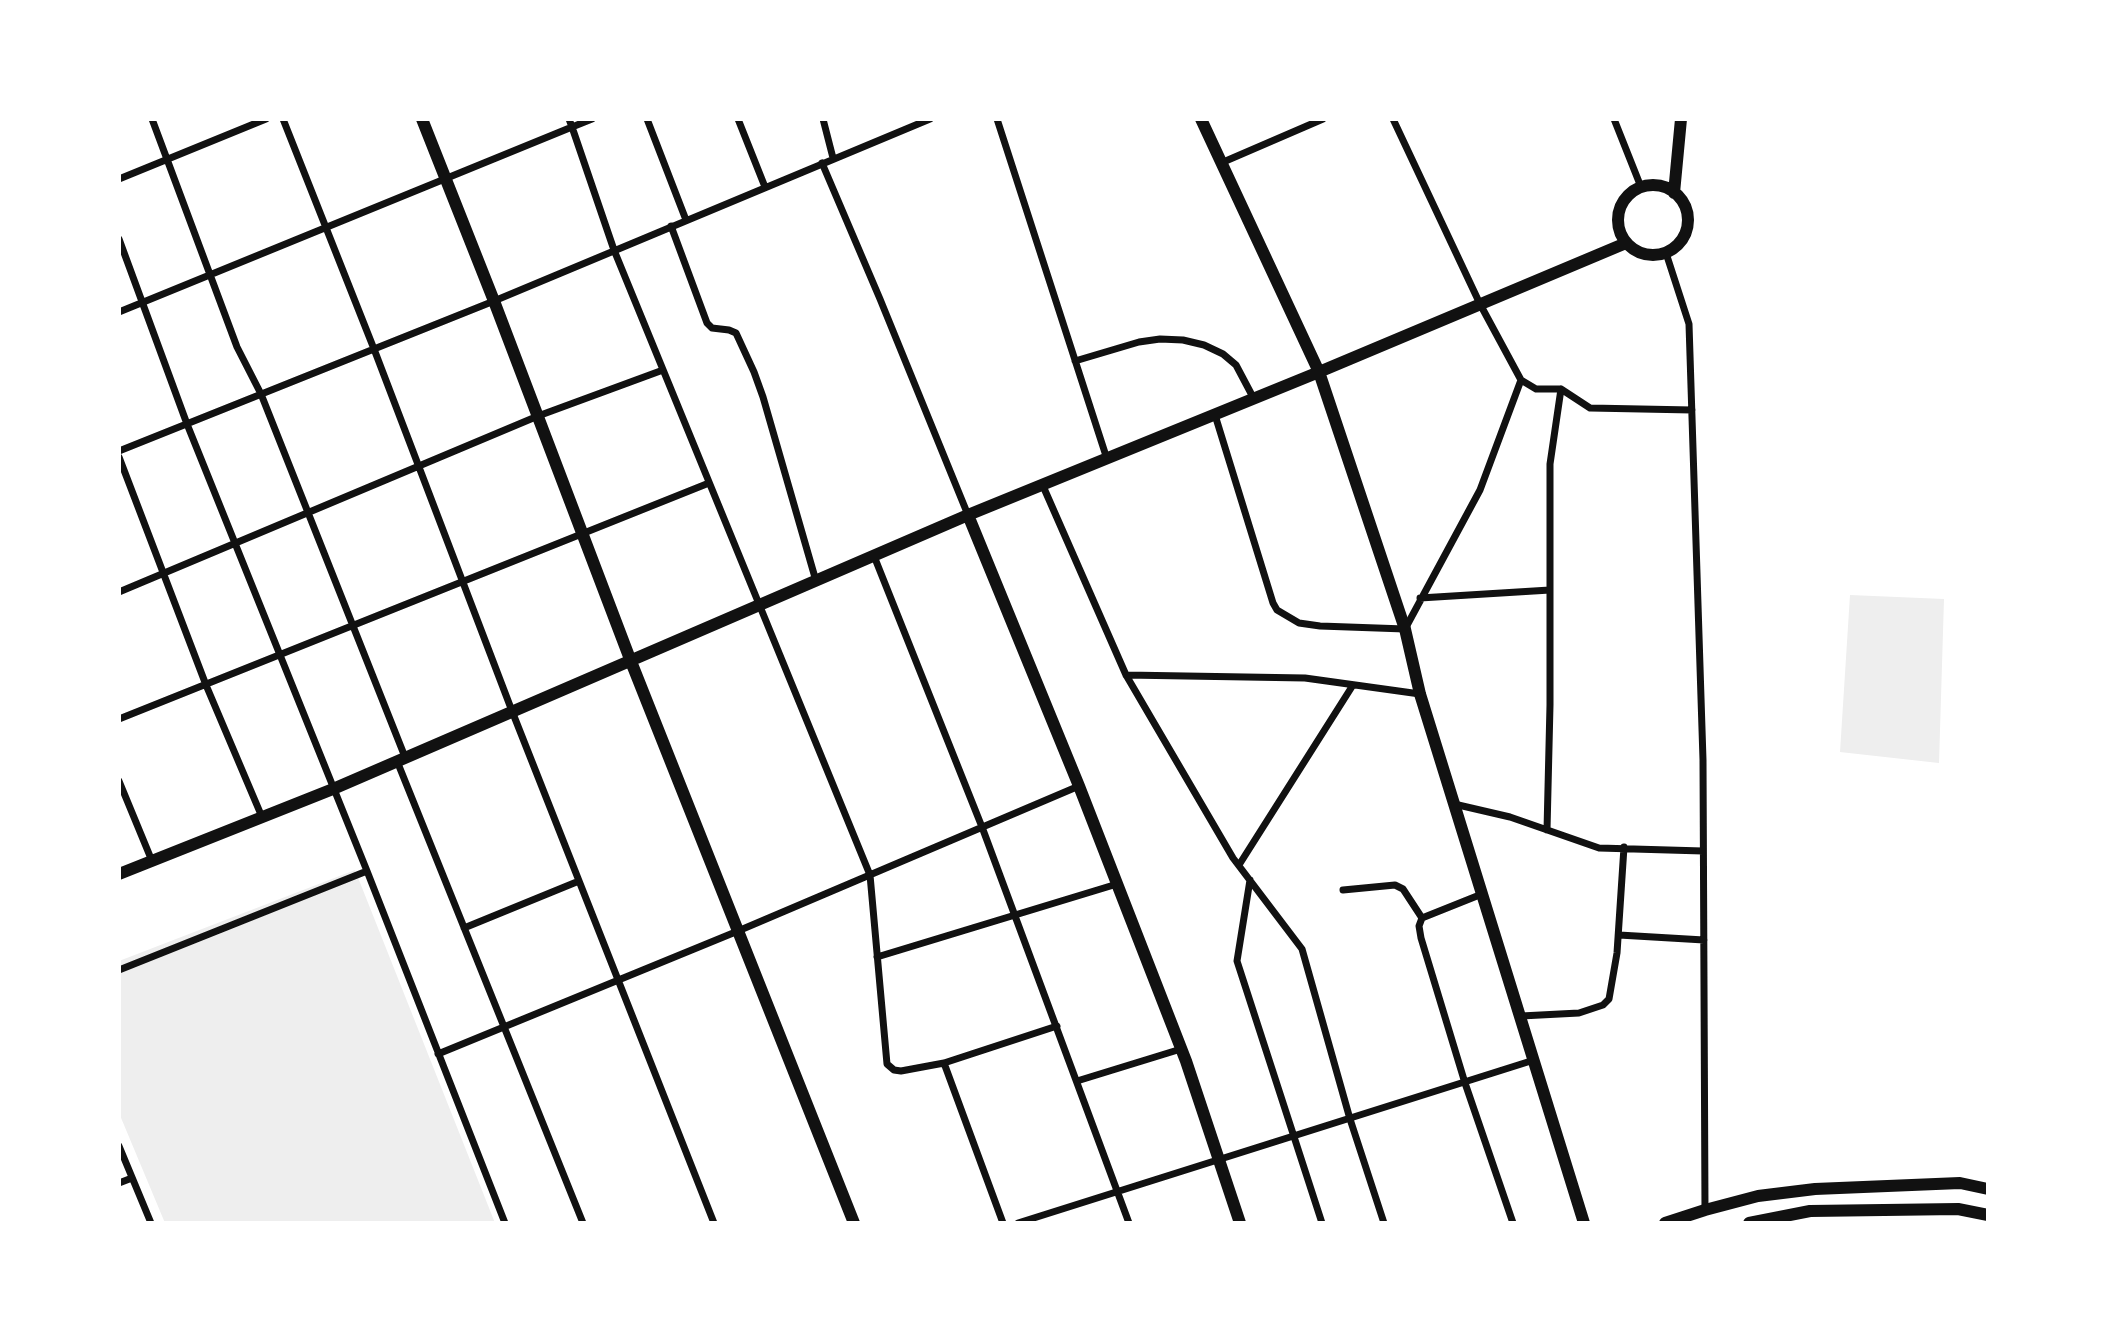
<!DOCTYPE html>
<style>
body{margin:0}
#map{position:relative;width:2107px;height:1342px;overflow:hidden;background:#fff;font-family:"Zilla Slab",serif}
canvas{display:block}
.frame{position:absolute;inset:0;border:121px solid #fff;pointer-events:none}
</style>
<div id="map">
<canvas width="2107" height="1342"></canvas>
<div class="frame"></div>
</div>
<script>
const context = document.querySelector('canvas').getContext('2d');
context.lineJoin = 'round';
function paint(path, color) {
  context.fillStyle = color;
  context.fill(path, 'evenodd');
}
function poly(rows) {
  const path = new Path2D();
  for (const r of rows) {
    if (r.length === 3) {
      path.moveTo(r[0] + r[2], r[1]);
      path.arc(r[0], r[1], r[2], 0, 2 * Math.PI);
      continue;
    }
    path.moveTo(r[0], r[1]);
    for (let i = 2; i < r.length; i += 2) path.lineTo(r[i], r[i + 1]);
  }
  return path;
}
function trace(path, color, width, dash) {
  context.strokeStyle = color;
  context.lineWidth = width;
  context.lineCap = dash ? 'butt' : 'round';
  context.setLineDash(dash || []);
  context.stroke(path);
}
const green = poly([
 [1850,595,1944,599,1939,763,1840,752],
 [355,870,495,1223,165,1223,119,1113,119,961]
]);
const minor = poly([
 [152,119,237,347,261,394,405,757],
 [283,119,374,349,512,711,714,1223],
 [569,119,572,127,592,119],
 [647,119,686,220],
 [738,119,765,187],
 [823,119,833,158],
 [997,119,1107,459],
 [1614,119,1641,187],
 [822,163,880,299,968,515],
 [1221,163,1323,119],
 [119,179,266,119],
 [671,226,707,323,712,328,729,330,736,333,754,372,763,397,816,581],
 [119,239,187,424,367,871,505,1223],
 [1666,253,1689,324,1703,760,1705,1210],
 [119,312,572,127,614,250,870,875,887,1064,894,1070,901,1071,944,1063,1057,1026],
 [1075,361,1139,342,1160,339,1183,340,1204,345,1223,354,1236,365,1254,399],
 [1521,380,1536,389,1561,389,1550,464,1550,705,1547,830],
 [1561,389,1590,408,1692,410],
 [1215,415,1273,603,1277,610,1299,623,1320,626,1405,629,1480,490,1521,380,1480,304,1393,119],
 [119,451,494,301,930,119],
 [119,457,206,685,262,817],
 [1043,486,1126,675,1233,858,1302,949,1350,1119,1384,1223],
 [874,556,982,827,1129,1223],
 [119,592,538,416,663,370],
 [1420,598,1550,590],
 [1126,675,1305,678,1420,694],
 [119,719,709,483],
 [397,761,583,1223],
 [119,781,152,861],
 [1454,804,1510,817,1599,848,1703,851],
 [1239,865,1353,685],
 [1250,880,1237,961,1322,1223],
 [1343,890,1395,885,1403,889,1422,918],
 [1482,894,1422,918,1419,926,1421,938,1465,1083,1513,1223],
 [464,928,579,881],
 [1619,935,1704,940],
 [877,957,1117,884],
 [119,970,367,871],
 [1521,1016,1579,1013,1603,1005,1609,999,1617,953,1624,847],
 [438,1054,738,931,1079,786],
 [944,1063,1003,1223],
 [1077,1081,1181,1049],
 [119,1146,151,1223],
 [119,1183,132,1178],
 [1018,1223,1534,1060]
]);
const tertiary = poly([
 [422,119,494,301,630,659,854,1223],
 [1201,119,1319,372,1405,629,1420,694,1584,1223],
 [1653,220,35],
 [1674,193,1681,119],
 [968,515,1079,786,1186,1061,1240,1223],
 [119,874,333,789,968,515,1319,372,1626,243],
 [1665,1223,1705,1210,1758,1196,1815,1189,1960,1183,1988,1189],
 [1749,1223,1810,1211,1958,1209,1988,1215]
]);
paint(green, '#eee');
trace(minor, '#111', 7);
trace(tertiary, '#111', 12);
</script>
